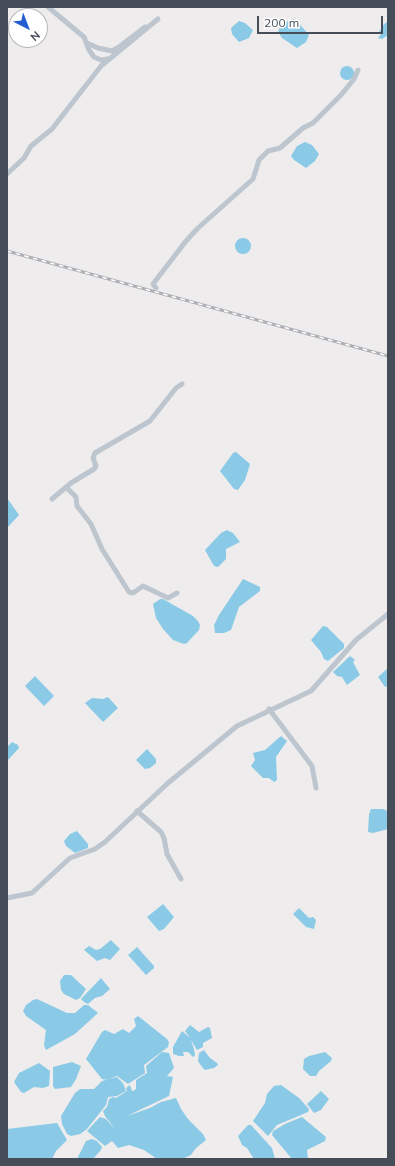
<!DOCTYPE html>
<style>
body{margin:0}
#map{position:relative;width:395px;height:1166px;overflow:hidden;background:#eeecec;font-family:Mulish,sans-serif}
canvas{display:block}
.frame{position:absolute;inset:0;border:8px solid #454d58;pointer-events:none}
.north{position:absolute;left:8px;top:8px;width:40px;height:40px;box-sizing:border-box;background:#fff;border:1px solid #b5b8bc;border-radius:50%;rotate:138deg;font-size:11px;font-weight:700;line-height:16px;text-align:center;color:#454d58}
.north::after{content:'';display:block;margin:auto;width:14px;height:18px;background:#235ed1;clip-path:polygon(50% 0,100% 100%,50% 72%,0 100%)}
.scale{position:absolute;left:257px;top:16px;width:126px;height:18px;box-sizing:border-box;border:2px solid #454d58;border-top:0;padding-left:5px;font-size:12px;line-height:14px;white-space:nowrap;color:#454d58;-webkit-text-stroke:3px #fff;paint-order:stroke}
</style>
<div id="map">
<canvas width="395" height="1166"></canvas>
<div class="frame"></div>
<div class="north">N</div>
<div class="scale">200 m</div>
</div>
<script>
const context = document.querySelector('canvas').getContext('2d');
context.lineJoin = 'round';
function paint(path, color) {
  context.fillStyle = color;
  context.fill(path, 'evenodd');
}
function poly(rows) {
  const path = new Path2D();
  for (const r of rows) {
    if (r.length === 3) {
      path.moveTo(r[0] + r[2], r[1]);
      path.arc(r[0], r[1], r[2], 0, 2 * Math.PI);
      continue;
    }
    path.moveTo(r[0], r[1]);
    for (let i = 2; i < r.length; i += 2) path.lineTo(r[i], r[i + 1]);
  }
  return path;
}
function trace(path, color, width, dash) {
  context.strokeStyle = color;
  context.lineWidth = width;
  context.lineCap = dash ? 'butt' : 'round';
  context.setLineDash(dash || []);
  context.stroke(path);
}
const water = poly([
 [292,19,296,20,309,35,306,42,297,48,282,38,278,32,281,25],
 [239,21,245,23,253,30,249,38,239,42,232,34,231,28],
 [388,21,388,35,382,39,378,38,381,34,379,31,383,28,382,26],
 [347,73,7],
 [305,142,312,145,319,154,315,161,306,168,294,160,291,156,297,146],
 [243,246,8],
 [236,452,250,464,245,480,238,490,234,489,220,471,233,453],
 [7,498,19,515,7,528],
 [227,530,233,533,240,542,226,549,226,559,218,567,214,566,205,550,221,533],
 [243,579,260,587,260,591,239,607,231,630,224,633,215,633,214,625,219,615],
 [160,599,163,599,193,616,198,621,200,625,199,630,187,643,184,644,173,640,163,629,156,618,153,604],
 [323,626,327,627,344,644,344,648,328,661,324,659,321,652,311,640],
 [350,656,355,660,353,662,360,675,347,685,342,677,337,676,333,672],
 [388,668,388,686,385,687,378,677],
 [35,676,54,696,44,706,25,686],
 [108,697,118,708,103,722,85,703,92,698,103,699],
 [281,736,287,741,276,757,277,780,274,782,269,778,263,778,251,766,255,760,253,753,265,750],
 [12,742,18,745,19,748,7,761,7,747],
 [147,749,156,759,156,763,150,768,145,769,136,760],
 [371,809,383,809,388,811,388,829,373,833,368,832,369,814],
 [77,831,88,844,88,848,75,853,66,846,64,841,70,834],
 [163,904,174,917,164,929,159,931,147,917],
 [299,908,309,918,313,917,316,920,314,929,306,927,293,914],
 [111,940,120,949,110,960,105,958,97,961,84,950,89,946,96,950,100,949],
 [137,947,154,966,154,968,146,975,128,955],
 [64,975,71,975,86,989,80,998,76,1000,64,994,61,990,60,981],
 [101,978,110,989,102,996,95,998,88,1004,84,1002,81,999],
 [37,999,67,1013,75,1013,84,1005,88,1005,98,1013,75,1034,46,1050,44,1045,46,1030,26,1016,23,1011,26,1005,33,1000],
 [138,1016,167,1039,169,1042,168,1047,144,1065,145,1073,128,1084,117,1076,107,1080,102,1079,86,1059,102,1032,105,1030,114,1034,123,1029,129,1033,136,1026,134,1019],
 [190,1025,199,1032,208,1027,210,1028,212,1038,203,1043,203,1047,197,1050,191,1040,194,1049,195,1056,193,1057,188,1052,183,1052,184,1056,179,1056,173,1054,173,1047,182,1031,190,1038,185,1031],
 [204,1050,210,1058,217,1063,218,1065,214,1068,205,1070,202,1067,198,1061,199,1053],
 [162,1052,169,1053,174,1068,167,1076,173,1077,169,1096,127,1116,150,1108,161,1102,176,1098,181,1109,188,1119,203,1134,206,1140,196,1148,191,1155,182,1159,157,1159,144,1150,129,1145,118,1148,112,1141,105,1146,87,1131,100,1117,106,1119,116,1130,105,1116,103,1111,107,1107,109,1099,113,1097,116,1098,127,1091,126,1088,130,1085,132,1091,133,1091,136,1089,136,1080,147,1073,146,1066],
 [325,1052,332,1058,331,1061,319,1071,316,1076,310,1076,303,1069,304,1059,309,1056],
 [72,1062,81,1066,76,1079,71,1087,55,1089,53,1086,53,1067],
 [39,1063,50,1071,49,1086,43,1088,34,1087,24,1093,21,1092,14,1082,19,1073],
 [117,1077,123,1083,126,1091,117,1096,108,1097,106,1105,87,1129,80,1134,71,1136,67,1134,62,1124,61,1116,75,1093,80,1089,94,1089,102,1081],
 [281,1085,299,1098,309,1109,308,1112,277,1125,268,1136,253,1121,265,1103,267,1094,274,1086],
 [321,1091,329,1099,321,1110,314,1113,307,1104],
 [302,1117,326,1137,325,1141,307,1150,308,1159,292,1159,272,1135,273,1131,285,1124],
 [57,1123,67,1140,56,1151,52,1159,7,1159,7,1129],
 [248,1125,251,1125,272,1148,275,1159,254,1159,247,1148,242,1145,238,1136],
 [92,1139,97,1141,102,1147,101,1150,93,1159,77,1159,86,1141]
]);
const minor = poly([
 [48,7,84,37,89,50,94,57,101,60,108,59],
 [87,43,98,48,112,51,119,47,145,27],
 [7,174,24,158,31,146,52,129,101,66,158,19],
 [156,288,153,284,186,241,198,228,253,179,259,160,268,151,280,148,303,128,313,123,341,95,354,79,358,70],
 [67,488,76,497,77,506,91,524,102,549,129,592,133,593,143,586,168,598,177,593],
 [52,499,71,483,94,469,96,466,93,458,95,453,150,421,176,388,182,384],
 [269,709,312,766,316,788],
 [137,811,161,832,164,838,167,854,181,879],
 [7,898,32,893,70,858,95,849,105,842,168,783,237,726,311,691,356,640,388,614]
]);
const rail = poly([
 [7,251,388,356]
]);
paint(water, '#8acae6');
trace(minor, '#bdc5ce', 5);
trace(rail, '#aeb0b6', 3);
trace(rail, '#fff', 1.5, [4.5]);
</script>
